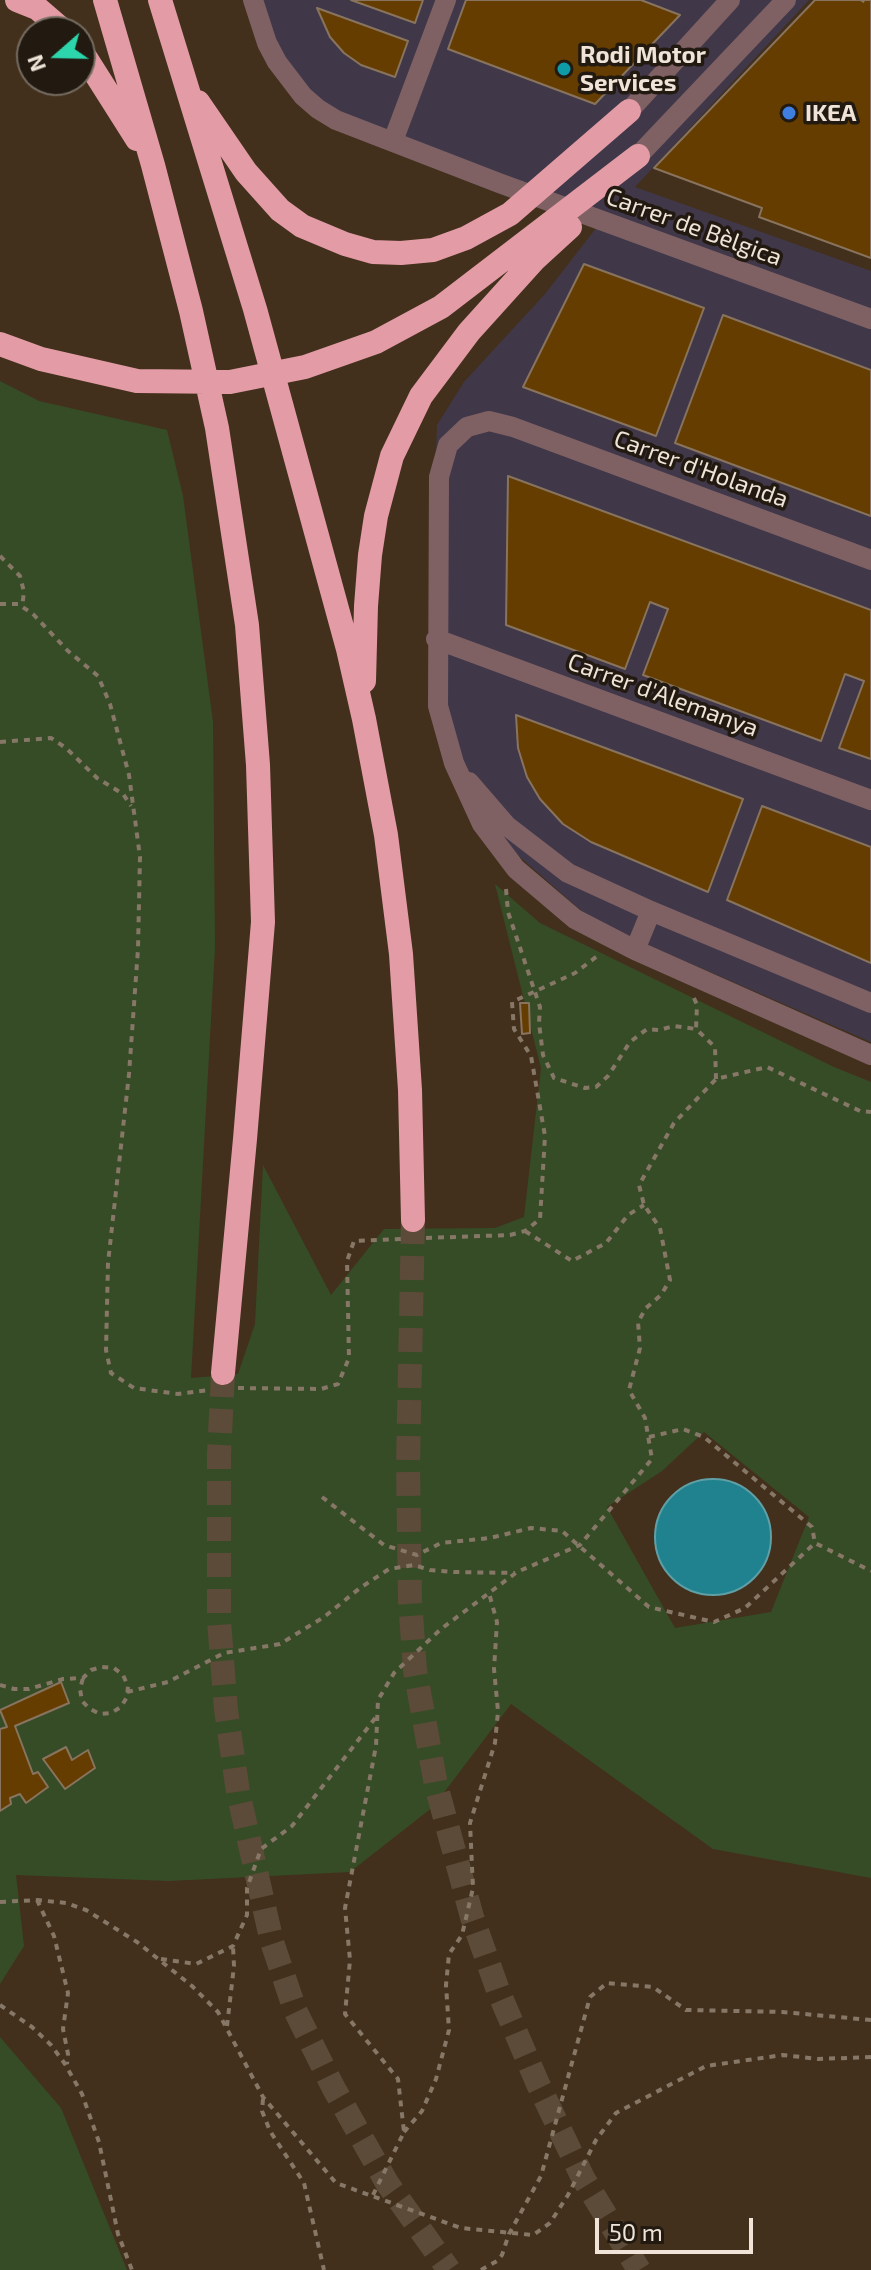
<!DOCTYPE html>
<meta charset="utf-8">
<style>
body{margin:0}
#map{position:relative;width:871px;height:2270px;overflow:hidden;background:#42301c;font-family:"Exo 2",sans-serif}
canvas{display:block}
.north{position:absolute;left:16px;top:16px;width:80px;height:80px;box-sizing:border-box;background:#221a11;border:2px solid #746b60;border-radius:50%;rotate:250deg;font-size:22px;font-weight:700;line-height:32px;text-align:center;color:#efe4d7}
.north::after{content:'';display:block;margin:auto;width:28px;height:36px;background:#2cd5ab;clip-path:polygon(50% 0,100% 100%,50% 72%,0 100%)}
.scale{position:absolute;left:595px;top:2218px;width:158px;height:36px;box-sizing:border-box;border:4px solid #efe4d7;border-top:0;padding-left:10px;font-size:24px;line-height:28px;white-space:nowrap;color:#efe4d7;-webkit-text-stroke:6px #221a11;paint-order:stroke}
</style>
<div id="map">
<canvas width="871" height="2270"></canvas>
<div class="north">N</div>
<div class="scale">50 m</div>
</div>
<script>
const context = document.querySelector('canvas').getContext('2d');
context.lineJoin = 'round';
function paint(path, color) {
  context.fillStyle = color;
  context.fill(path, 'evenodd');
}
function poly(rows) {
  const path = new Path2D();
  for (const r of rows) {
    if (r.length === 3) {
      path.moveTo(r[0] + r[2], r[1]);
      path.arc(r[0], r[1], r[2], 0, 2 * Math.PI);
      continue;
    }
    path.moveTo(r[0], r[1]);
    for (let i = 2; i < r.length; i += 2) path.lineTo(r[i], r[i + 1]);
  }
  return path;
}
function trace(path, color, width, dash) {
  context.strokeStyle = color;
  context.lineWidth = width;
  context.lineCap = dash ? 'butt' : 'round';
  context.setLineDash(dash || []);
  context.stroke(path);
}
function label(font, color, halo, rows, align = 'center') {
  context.font = font + ' "Exo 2",sans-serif';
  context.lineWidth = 7;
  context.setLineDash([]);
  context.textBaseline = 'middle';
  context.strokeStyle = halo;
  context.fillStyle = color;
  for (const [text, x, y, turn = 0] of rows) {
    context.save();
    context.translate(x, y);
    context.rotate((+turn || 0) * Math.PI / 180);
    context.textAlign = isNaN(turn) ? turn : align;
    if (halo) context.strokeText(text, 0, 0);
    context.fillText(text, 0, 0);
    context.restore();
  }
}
const industrial = poly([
 [253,0,809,0,635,187,871,271,871,1042,593,921,504,843,477,804,454,740,430,651,437,425,464,382,545,294,600,223,313,102,274,55]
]);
const green = poly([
 [0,381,39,401,167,430,183,496,213,722,215,947,191,1378,238,1374,255,1324,263,1165,331,1295,384,1229,495,1228,524,1217,541,1068,495,884,540,923,834,1067,871,1082,871,1878,713,1849,511,1704,433,1807,350,1872,169,1881,16,1875,24,1946,0,1984],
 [704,1432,809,1517,771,1612,675,1628,607,1507,662,1471],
 [0,2037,61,2108,127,2270,0,2270]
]);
const water = poly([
 [713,1537,58]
]);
const building = poly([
 [351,0,423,0,415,23,351,0],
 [466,0,641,0,680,15,595,104,448,49,466,0],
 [815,0,871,0,871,258,759,217,762,208,654,168,815,0],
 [317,8,408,41,395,77,361,65,344,53,330,37,317,8],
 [584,264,704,308,656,436,523,387,584,264],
 [723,315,871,370,871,516,675,443,723,315],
 [508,476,871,610,871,759,839,748,864,681,845,674,821,741,643,675,668,609,650,602,625,669,506,625,508,476],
 [516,715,743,799,708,892,591,842,563,824,540,799,527,777,518,748,516,715],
 [762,806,871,847,871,963,727,900,762,806],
 [520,1003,529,1003,530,1033,522,1034,520,1003],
 [61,1682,69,1703,15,1726,33,1774,38,1772,48,1787,26,1803,20,1794,10,1798,11,1804,0,1811,0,1729,7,1727,0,1710,61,1682],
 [66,1747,72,1760,88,1750,95,1768,65,1789,43,1759,66,1747]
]);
const motorwayTunnel = poly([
 [413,1220,408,1465,410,1600,415,1670,436,1785,472,1917,499,1993,538,2084,583,2178,639,2270],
 [223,1373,219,1455,219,1621,226,1710,238,1792,272,1942,295,2010,333,2087,387,2183,449,2270]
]);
const path = poly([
 [862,2,863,0],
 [0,556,20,576,24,592,22,607],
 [0,604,18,604,33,614,68,651,98,676,110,704,129,775,140,857,138,949,129,1074,108,1263,106,1350,111,1373,134,1388,178,1394,209,1390],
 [0,742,51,738,66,748,97,778,123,794,131,806],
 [506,889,508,912,540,1007,539,1023,543,1055,554,1078,585,1088,596,1087,608,1076,630,1042,647,1029,659,1030,674,1026,696,1029],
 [694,998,697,1005,696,1029,715,1047,716,1079],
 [525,1231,572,1261,606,1243,628,1215,644,1205],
 [426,1238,510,1235,525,1231,540,1219,545,1136,531,1056,514,1029,512,1002,575,973,600,954],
 [238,1388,321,1389,338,1384,349,1358,347,1261,354,1241,401,1239],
 [649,1437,683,1429,704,1437,812,1527,815,1543],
 [322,1497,384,1545,417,1555,441,1543,490,1538,531,1528,562,1531,649,1607,714,1622,745,1608,815,1543,871,1571],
 [0,1685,14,1689,29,1689,63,1679,83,1678,91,1670,102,1667,114,1668,123,1675,128,1686,127,1697,121,1707,111,1713,100,1714,90,1709,82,1701,80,1689,83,1678],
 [127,1692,168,1682,224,1653,280,1644,324,1617,360,1588,389,1569,414,1565,430,1570,454,1572,515,1573],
 [37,1900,54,1936,68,1993,63,2029,68,2054,67,2064],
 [0,1902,37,1900,66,1903,86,1910,137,1942,192,1986,218,2012,263,2097,336,2183,461,2228,533,2235,550,2223,568,2195,596,2140,616,2113,706,2066,783,2055,818,2059,871,2057],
 [161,1959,196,1964,233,1946,247,1915,247,1888,261,1849,292,1826,376,1717],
 [0,2005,32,2027,51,2045,65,2064,82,2094,99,2142,118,2234,132,2270],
 [227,2026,234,1966,233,1946],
 [263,2099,262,2111,270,2131,304,2183,324,2270],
 [404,2132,422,2111,436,2079,449,2030,446,1985,449,1954,462,1935,473,1888,470,1823,495,1743,498,1711,494,1669,497,1622,489,1593],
 [373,2195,404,2132,398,2079,345,2014,350,1960,345,1908,376,1746,378,1700,394,1673,441,1629,517,1572,580,1545,652,1459,645,1418,629,1390,640,1348,638,1322,646,1308,661,1295,670,1280,660,1228,644,1205,639,1185,674,1123,716,1079,767,1067,860,1111,871,1112],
 [481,2270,497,2261,502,2255,509,2234,541,2176,590,1997,607,1983,653,1987,686,2010,782,2012,871,2020]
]);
const minor = poly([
 [253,0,267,43,277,62,303,96,318,109,336,120,499,183,871,319],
 [629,111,730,0],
 [393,141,446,0],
 [638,156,786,0],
 [871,560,513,427,489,421,467,427,448,445,439,477,438,706,454,763,482,824,516,869,575,919,635,950,871,1055],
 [436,639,871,800],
 [469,782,507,826,568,873,651,911,871,1003],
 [635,950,651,911]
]);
const motorway = poly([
 [17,0,37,8,65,32],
 [105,0,153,165,191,311,217,428,247,625,258,765,263,922,245,1139,223,1373],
 [160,0,255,309,348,649,364,719,386,835,401,954,410,1090,413,1220],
 [80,49,137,139],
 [198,102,246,172,280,210,302,226,345,244,373,252,401,253,433,250,466,238,510,214,629,111],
 [0,344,41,359,137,381,230,382,305,367,376,342,441,307,638,156],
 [364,681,366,606,370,555,376,516,392,456,421,396,469,332,534,260,570,227]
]);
const markers = [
 [564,69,8,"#0f9aa8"],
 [789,113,8,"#3f7fe0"]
];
const poiNames = [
 ["Rodi Motor",580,55],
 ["Services",580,83],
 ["IKEA",805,113]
];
const streetNames = [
 ["Carrer de Bèlgica",694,227,20],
 ["Carrer d'Holanda",701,469,20],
 ["Carrer d'Alemanya",663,695,20]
];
paint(industrial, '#403849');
paint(green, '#364c27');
paint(water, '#21828f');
trace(water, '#5f9fa5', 2);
paint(building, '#653d00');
trace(building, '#88745e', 2);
trace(motorwayTunnel, '#5c4b38', 24, [24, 12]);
trace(path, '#867766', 4, [6, 6]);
trace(minor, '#7f6164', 20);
trace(motorway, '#e39ba5', 24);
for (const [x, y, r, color] of markers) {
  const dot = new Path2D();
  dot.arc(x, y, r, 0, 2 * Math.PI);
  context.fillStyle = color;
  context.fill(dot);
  trace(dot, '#221a11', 3);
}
label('bold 24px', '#efe4d7', '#221a11', poiNames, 'left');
label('24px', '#efe4d7', '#221a11', streetNames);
</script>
